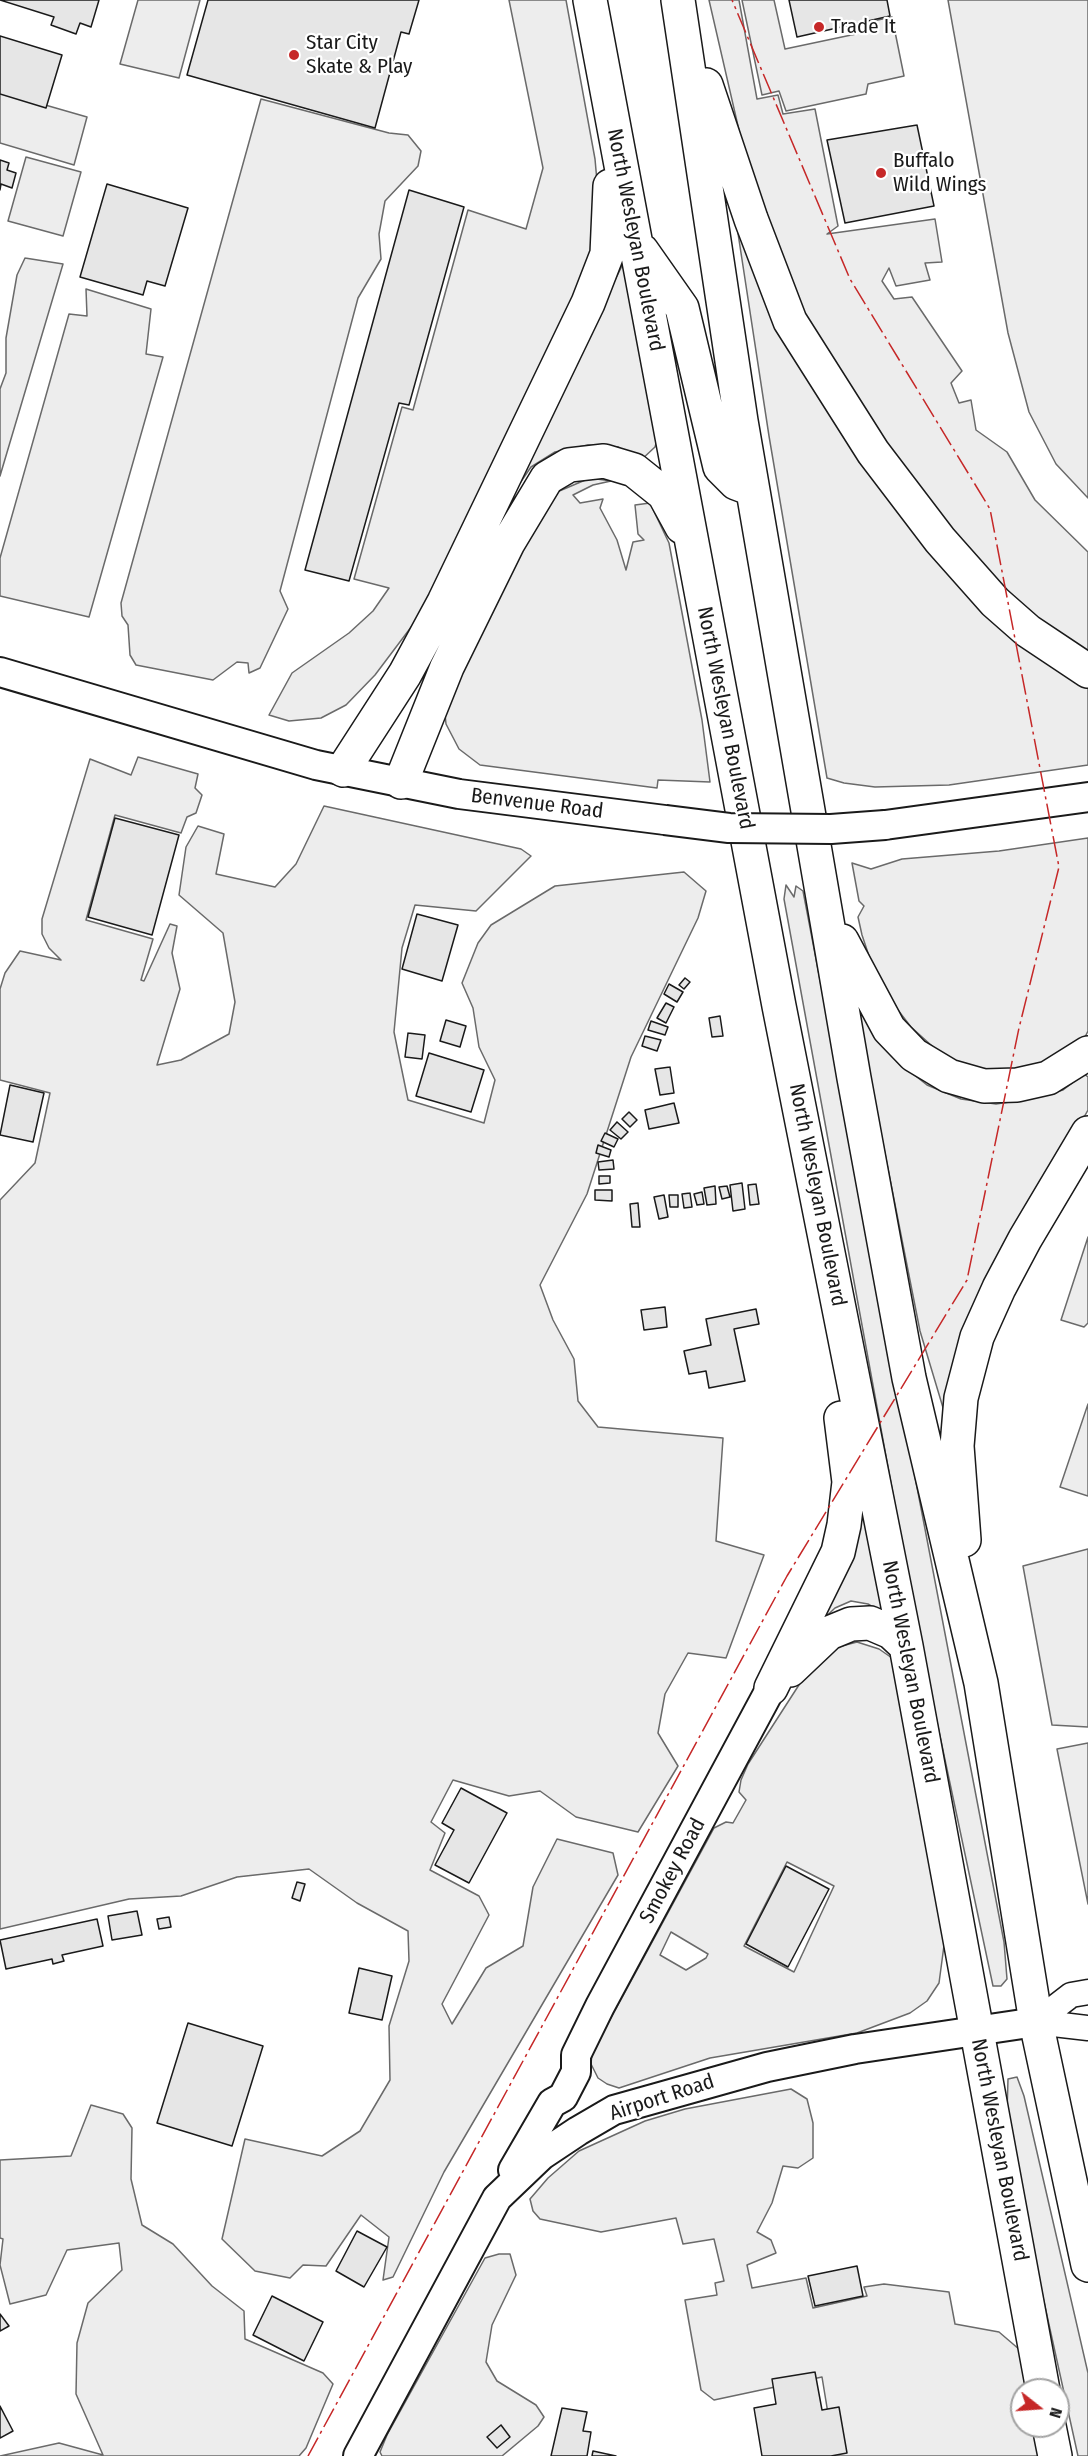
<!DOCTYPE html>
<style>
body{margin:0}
#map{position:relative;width:1088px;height:2456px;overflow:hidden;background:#fff;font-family:"Fira Sans Condensed",sans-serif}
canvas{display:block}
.north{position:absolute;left:1010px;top:2378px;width:60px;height:60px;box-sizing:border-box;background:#fff;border:2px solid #a3a3a3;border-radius:50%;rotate:107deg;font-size:16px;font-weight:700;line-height:24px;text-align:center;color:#1a1a1a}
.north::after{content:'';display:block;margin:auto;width:21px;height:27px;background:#c62828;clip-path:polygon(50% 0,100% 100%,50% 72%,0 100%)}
</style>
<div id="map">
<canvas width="1088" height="2456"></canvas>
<div class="north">N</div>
</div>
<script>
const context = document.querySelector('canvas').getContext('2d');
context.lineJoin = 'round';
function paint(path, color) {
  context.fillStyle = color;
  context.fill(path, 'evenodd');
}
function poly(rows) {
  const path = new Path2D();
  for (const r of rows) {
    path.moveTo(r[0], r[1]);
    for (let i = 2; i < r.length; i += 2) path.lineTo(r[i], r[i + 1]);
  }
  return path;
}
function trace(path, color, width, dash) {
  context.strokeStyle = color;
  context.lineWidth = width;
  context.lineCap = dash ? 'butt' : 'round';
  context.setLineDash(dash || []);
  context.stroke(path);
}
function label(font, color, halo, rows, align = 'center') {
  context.font = font + ' "Fira Sans Condensed",sans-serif';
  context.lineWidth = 4.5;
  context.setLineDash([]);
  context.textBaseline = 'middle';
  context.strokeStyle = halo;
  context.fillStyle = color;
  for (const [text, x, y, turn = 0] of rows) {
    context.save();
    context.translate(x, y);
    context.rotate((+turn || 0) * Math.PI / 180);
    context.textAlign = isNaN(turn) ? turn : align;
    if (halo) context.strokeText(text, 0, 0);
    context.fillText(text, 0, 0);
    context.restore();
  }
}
const built = poly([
 [138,0,200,0,179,78,120,64,138,0],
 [509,0,566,0,595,159,599,204,589,269,427,606,375,675,346,705,321,718,289,721,269,715,292,673,349,633,373,611,389,588,354,579,402,407,413,410,468,210,526,229,543,168,509,0],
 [709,0,739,0,757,99,778,95,783,114,815,109,838,226,827,234,935,219,942,262,925,263,930,280,896,286,889,268,882,281,894,299,912,297,962,371,951,383,959,403,971,400,976,430,1007,452,1035,500,1088,552,1088,661,1047,633,937,520,808,322,773,239,747,165,709,0],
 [742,0,774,0,785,49,856,34,854,25,892,17,904,76,868,84,866,94,786,111,779,91,762,95,742,0],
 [948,0,1088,0,1088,498,1056,464,1029,412,1008,333,948,0],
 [0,92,87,117,74,165,0,143,0,92],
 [261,99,389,133,408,135,421,151,418,166,385,201,379,234,381,259,358,298,280,591,288,609,260,668,249,673,248,663,237,662,213,680,136,665,130,655,128,625,122,616,121,603,261,99],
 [26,157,81,172,63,236,8,221,26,157],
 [730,181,778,317,1036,654,1088,689,1088,765,949,785,875,787,844,783,827,778,769,436,730,181],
 [25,258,63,264,0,476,0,389,6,373,6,338,17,275,25,258],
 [624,262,659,434,655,447,640,461,618,447,588,445,555,452,531,467,520,483,554,401,624,262],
 [86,289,151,309,146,354,163,357,89,617,0,596,0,558,69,314,87,316,86,289],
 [590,478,611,481,593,485,573,495,580,503,603,499,600,508,617,540,626,570,633,542,644,540,638,534,635,505,650,503,669,543,702,720,710,782,658,780,657,788,480,765,459,749,446,724,444,704,541,505,557,492,590,478],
 [138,757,198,774,195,788,202,795,196,813,187,817,181,833,115,815,86,920,153,939,141,980,144,981,170,924,177,926,172,953,180,989,157,1065,181,1060,229,1034,235,1002,223,933,179,895,186,847,198,826,224,834,216,874,275,887,296,864,324,806,521,849,531,856,476,911,415,905,402,948,394,1032,408,1100,484,1123,495,1080,479,1047,473,1008,462,983,478,943,491,925,555,886,684,872,706,891,698,918,631,1057,587,1194,540,1285,553,1320,574,1359,578,1401,598,1427,723,1438,716,1541,764,1555,726,1658,688,1653,665,1694,658,1733,678,1766,638,1832,576,1817,540,1791,509,1796,453,1780,431,1822,445,1833,430,1870,479,1896,489,1915,442,2004,452,2024,486,1968,523,1946,533,1887,557,1839,613,1853,618,1875,444,2172,393,2277,383,2280,389,2237,361,2215,326,2266,303,2265,290,2278,255,2271,222,2239,245,2139,322,2156,360,2131,390,2080,389,2026,409,1961,408,1931,357,1903,309,1869,237,1877,181,1896,129,1899,0,1929,0,1200,35,1163,50,1093,0,1080,0,989,5,973,20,951,61,960,49,948,42,934,42,919,90,759,131,775,138,757],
 [1088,838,1088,1031,1085,1037,1055,1060,1020,1070,979,1070,942,1055,911,1027,891,1001,873,968,862,935,858,917,864,906,859,901,852,863,871,869,902,859,999,851,1088,838],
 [786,885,794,897,796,886,803,891,1004,1942,1007,1979,1001,1986,993,1986,920,1642,784,899,786,885],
 [855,1002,898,1062,927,1085,961,1099,996,1104,1030,1099,1063,1090,1084,1074,1088,1077,1088,1110,1000,1267,944,1411,920,1331,855,1002],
 [1088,1237,1088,1323,1084,1327,1061,1320,1088,1237],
 [1088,1404,1088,1496,1060,1487,1088,1404],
 [860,1485,883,1613,868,1604,851,1601,835,1608,814,1628,860,1485],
 [1088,1549,1088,1727,1052,1725,1023,1566,1088,1549],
 [857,1642,879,1649,892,1658,945,1938,939,1983,927,2001,910,2013,857,2033,710,2058,619,2088,607,2084,598,2078,591,2064,592,2053,714,1828,726,1822,733,1823,746,1800,739,1792,741,1780,748,1764,806,1674,838,1647,857,1642],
 [787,1862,834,1886,794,1972,744,1946,787,1862],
 [671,1932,708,1954,706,1958,686,1970,660,1955,671,1932],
 [1088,1743,1088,1904,1057,1749,1088,1743],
 [1017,2077,1024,2096,1088,2373,1088,2456,1078,2456,1016,2175,1007,2113,1008,2079,1017,2077],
 [791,2089,807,2099,813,2123,813,2158,798,2168,783,2166,772,2203,757,2232,771,2240,776,2253,747,2265,752,2288,806,2278,813,2308,867,2296,864,2287,884,2284,949,2292,955,2324,999,2332,1020,2350,1027,2390,1022,2390,1022,2426,1033,2426,1039,2456,835,2456,822,2377,714,2400,701,2390,685,2300,717,2295,715,2283,724,2281,714,2239,683,2244,676,2218,601,2232,540,2219,533,2211,530,2199,548,2178,579,2151,645,2121,685,2109,791,2089],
 [91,2105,123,2114,132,2128,131,2179,142,2225,173,2244,212,2286,244,2311,245,2339,323,2373,333,2384,306,2448,299,2456,0,2456,59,2443,103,2455,76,2394,77,2343,88,2303,122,2270,119,2243,67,2250,46,2295,10,2304,0,2265,3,2239,0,2238,0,2160,71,2156,91,2105],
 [499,2254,510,2254,516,2275,492,2325,486,2362,497,2381,536,2405,544,2417,538,2426,502,2456,382,2456,380,2452,387,2435,485,2258,499,2254]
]);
const building = poly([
 [0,0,99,0,91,27,80,23,76,34,51,25,54,17,0,0],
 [208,0,419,0,409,34,401,32,375,128,187,75,208,0],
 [789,0,887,0,890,16,797,37,789,0],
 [0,36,62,55,46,108,0,94,0,36],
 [917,125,934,206,845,223,827,140,917,125],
 [0,160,9,163,7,170,16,173,12,188,1,184,0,190,0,160],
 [107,184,188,208,165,286,147,281,143,295,80,277,107,184],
 [409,190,464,207,409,405,399,403,349,581,305,570,409,190],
 [115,818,179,835,152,935,88,917,115,818],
 [417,914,458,925,442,981,402,969,417,914],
 [685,978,690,982,684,989,679,985,685,978],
 [669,984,683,992,677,1002,664,994,669,984],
 [666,1003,674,1007,666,1023,657,1018,666,1003],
 [720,1016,723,1036,712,1037,709,1018,720,1016],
 [446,1020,466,1026,460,1047,440,1041,446,1020],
 [651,1021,668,1027,665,1035,648,1030,651,1021],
 [408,1033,425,1035,422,1059,405,1057,408,1033],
 [645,1036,661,1040,657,1051,642,1046,645,1036],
 [429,1053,484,1070,471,1112,416,1096,429,1053],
 [670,1067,674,1093,660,1095,655,1069,670,1067],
 [10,1085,44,1093,33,1142,0,1135,10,1085],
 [674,1103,679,1123,649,1129,645,1110,674,1103],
 [629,1112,637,1120,630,1127,622,1119,629,1112],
 [617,1122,628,1132,621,1139,610,1130,617,1122],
 [605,1133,618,1139,614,1147,601,1141,605,1133],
 [598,1145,611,1150,609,1157,596,1153,598,1145],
 [613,1160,614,1169,599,1170,598,1162,613,1160],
 [599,1176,610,1176,610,1183,599,1184,599,1176],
 [742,1183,745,1209,733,1211,730,1185,742,1183],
 [756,1184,759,1204,750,1205,748,1185,756,1184],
 [715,1186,716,1204,707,1205,704,1188,715,1186],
 [727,1186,730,1197,722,1199,719,1187,727,1186],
 [595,1190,612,1190,612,1201,595,1200,595,1190],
 [702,1192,704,1204,697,1205,694,1194,702,1192],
 [690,1193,692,1207,684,1208,682,1194,690,1193],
 [664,1195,668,1217,659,1219,654,1197,664,1195],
 [669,1195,678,1195,678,1207,670,1207,669,1195],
 [638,1203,640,1227,632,1227,630,1204,638,1203],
 [665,1307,667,1327,644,1330,641,1310,665,1307],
 [756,1309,759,1324,734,1329,745,1381,709,1388,706,1371,689,1374,684,1351,711,1345,706,1319,756,1309],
 [461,1788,507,1813,469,1883,435,1865,454,1830,442,1823,461,1788],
 [786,1866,829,1889,788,1967,746,1944,786,1866],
 [297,1882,305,1884,300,1901,292,1898,297,1882],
 [137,1911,142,1935,112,1940,108,1916,137,1911],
 [169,1917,171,1927,159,1929,157,1919,169,1917],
 [97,1919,103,1946,62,1955,64,1961,53,1964,52,1959,6,1969,0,1940,97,1919],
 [359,1968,392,1976,382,2020,349,2013,359,1968],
 [188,2023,263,2046,232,2146,157,2123,188,2023],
 [357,2231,387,2247,364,2287,336,2271,357,2231],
 [857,2266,863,2296,815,2306,808,2276,857,2266],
 [272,2296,323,2322,304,2361,253,2335,272,2296],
 [0,2314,9,2326,0,2331,0,2314],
 [815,2372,822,2410,839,2407,847,2453,831,2456,762,2456,754,2408,776,2404,772,2379,815,2372],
 [0,2406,13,2431,0,2438,0,2406],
 [562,2408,587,2412,583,2431,591,2432,587,2456,551,2456,562,2408],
 [501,2425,510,2437,497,2448,487,2437,501,2425],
 [593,2451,616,2456,592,2456,593,2451]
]);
const tertiary = poly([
 [1036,2022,1071,1995,1088,1992],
 [1036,2022,1088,2028]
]);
const secondary = poly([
 [0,672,316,765,459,794,665,820],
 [885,825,1088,797],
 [513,2170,552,2103,563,2097,576,2072,576,2055,600,2006,771,1688],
 [358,2456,497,2198,542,2155,578,2131,614,2110,767,2067,855,2049,1036,2022]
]);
const trunk = poly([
 [590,0,779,1006,906,1646,1043,2390],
 [678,0,741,421,854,1078,909,1378,981,1683,1036,2022,1088,2265],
 [706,85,751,219,790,321,873,452,940,540,995,602,1028,631,1088,671],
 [642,251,682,308,720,467,736,483,752,489],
 [343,770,405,674,444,602,588,303,607,254,610,186],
 [401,782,447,667,508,543,547,478,569,465,604,461,634,470,664,494,682,527],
 [842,941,889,1029,914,1055,949,1076,984,1086,1017,1085,1048,1078,1088,1053],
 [964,1540,957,1446,961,1398,977,1337,999,1288,1025,1239,1088,1133],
 [790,1670,829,1633,851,1624,870,1623,891,1632,906,1646],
 [771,1688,838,1552,844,1525,849,1482,841,1418],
 [1049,2426,1055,2456]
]);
const secondaryBridge = poly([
 [665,820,729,828,831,829,885,825]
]);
const power = poly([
 [308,2456,787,1576,967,1280,1019,1028,1059,867,990,509,850,279,732,0]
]);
const markers = [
 [819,27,6,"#c62828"],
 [294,55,6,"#c62828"],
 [881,173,6,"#c62828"]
];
const poiNames = [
 ["Trade It",831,27],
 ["Star City",306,43],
 ["Skate & Play",306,67],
 ["Buffalo",893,161],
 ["Wild Wings",893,185]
];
const streetNames = [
 ["North Wesleyan Boulevard",635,240,79],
 ["North Wesleyan Boulevard",725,718,79],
 ["Benvenue Road",537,804,7],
 ["North Wesleyan Boulevard",817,1195,79],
 ["North Wesleyan Boulevard",910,1672,79],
 ["Smokey Road",673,1871,-62],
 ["Airport Road",662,2098,-18],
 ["North Wesleyan Boulevard",999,2150,79]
];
paint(built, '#ededed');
trace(built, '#6a6a6a', 1.5);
paint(building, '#e6e6e6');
trace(building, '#1a1a1a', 1.5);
trace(tertiary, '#1a1a1a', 27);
trace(secondary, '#1a1a1a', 32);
trace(trunk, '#1a1a1a', 36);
trace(tertiary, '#fff', 24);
trace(secondary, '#fff', 28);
trace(trunk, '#fff', 33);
trace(secondaryBridge, '#1a1a1a', 32, []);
trace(secondaryBridge, '#fff', 28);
trace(power, '#c62828', 1.5, [21, 4.5, 3, 4.5]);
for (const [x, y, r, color] of markers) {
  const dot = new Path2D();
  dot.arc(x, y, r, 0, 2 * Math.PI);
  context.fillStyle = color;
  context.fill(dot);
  trace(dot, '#fff', 2);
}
label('21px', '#1a1a1a', '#fff', poiNames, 'left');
label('21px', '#1a1a1a', '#fff', streetNames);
</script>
